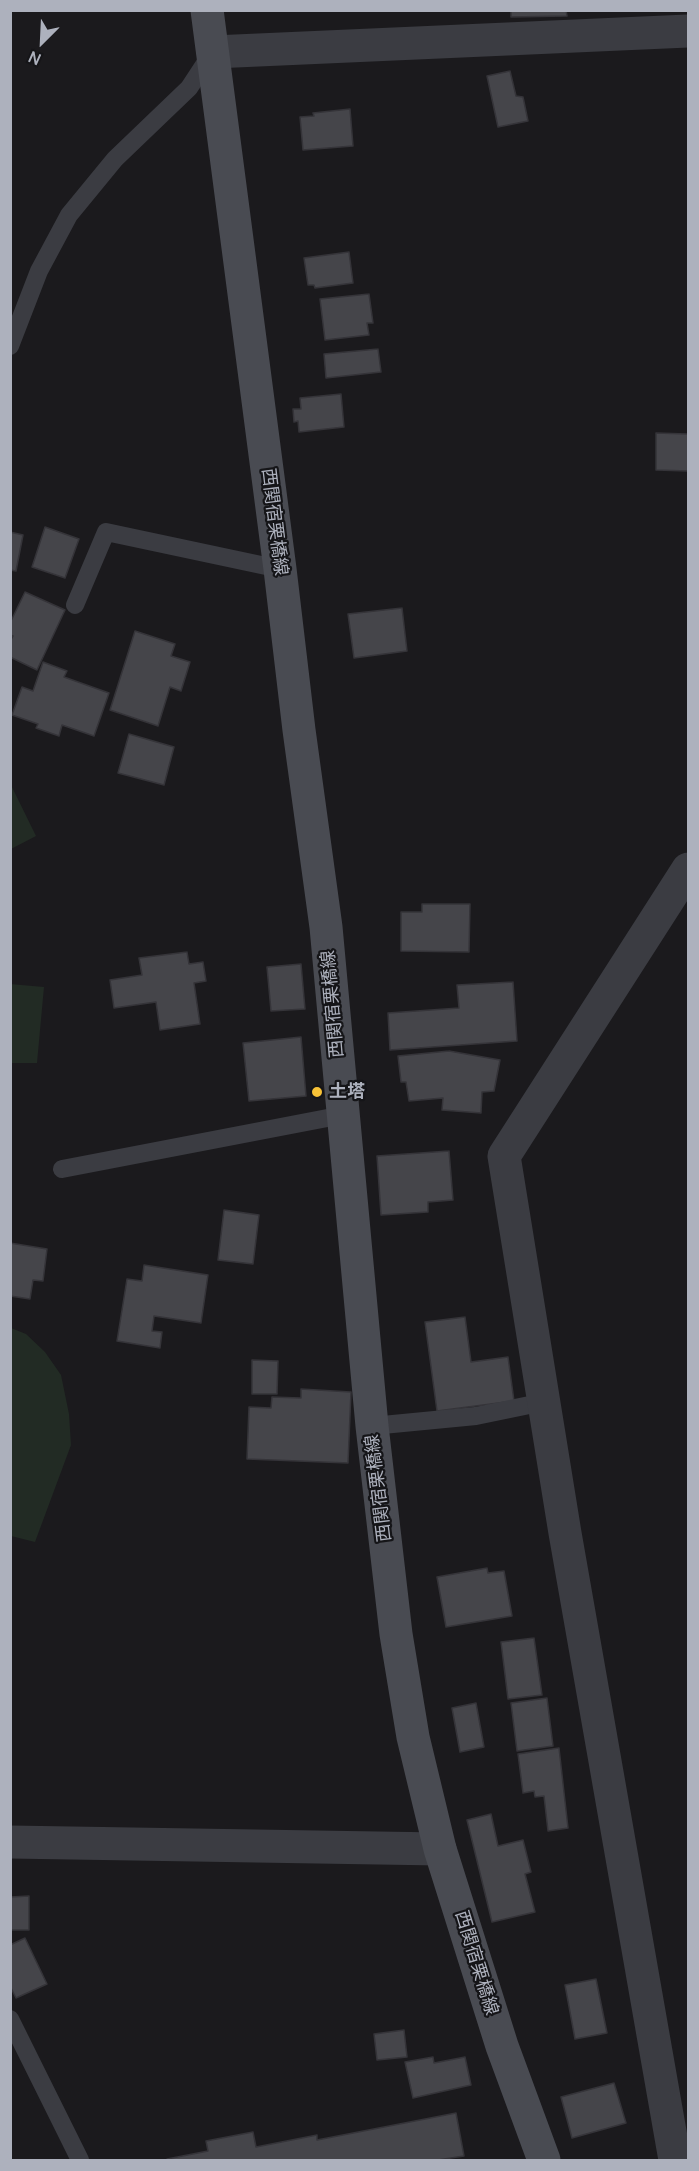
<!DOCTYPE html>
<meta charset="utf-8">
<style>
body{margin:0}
#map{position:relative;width:699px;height:2171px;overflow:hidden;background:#1b1a1d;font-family:Manrope,sans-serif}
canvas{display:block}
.frame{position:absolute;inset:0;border:12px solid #adb1bd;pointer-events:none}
.north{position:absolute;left:12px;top:12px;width:60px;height:60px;-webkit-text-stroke:4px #151518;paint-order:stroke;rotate:204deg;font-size:16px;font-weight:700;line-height:24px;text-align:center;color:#adb1bd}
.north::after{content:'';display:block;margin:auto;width:21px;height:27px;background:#adb1bd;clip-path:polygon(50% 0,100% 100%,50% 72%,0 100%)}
</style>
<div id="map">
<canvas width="699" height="2171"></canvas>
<div class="frame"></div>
<div class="north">N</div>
</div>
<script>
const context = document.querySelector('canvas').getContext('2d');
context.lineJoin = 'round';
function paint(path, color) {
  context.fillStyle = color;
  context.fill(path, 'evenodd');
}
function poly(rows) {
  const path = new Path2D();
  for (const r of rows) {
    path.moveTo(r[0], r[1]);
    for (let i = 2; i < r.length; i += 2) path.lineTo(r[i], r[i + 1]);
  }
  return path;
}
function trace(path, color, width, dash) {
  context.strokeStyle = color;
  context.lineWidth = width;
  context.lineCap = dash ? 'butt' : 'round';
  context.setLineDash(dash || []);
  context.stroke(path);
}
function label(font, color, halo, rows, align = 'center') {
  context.font = font + ' Manrope,"Noto Sans JP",sans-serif';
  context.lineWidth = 4.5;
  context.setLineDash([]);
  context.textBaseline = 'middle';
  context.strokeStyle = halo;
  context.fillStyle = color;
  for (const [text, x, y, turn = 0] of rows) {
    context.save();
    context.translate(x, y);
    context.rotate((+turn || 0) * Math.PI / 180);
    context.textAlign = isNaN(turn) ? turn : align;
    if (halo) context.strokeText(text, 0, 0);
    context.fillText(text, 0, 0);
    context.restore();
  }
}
const green = poly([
 [10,783,36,836,11,849,10,849],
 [10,984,44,987,37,1063,11,1063],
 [11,1328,26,1334,45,1352,61,1375,69,1414,71,1445,35,1542,11,1536]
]);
const building = poly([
 [511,10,566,10,567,16,511,17,511,10],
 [510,71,516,96,523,97,528,121,498,127,487,76,510,71],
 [350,109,353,146,303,150,300,117,314,116,313,113,350,109],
 [349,252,353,283,315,288,314,285,308,285,304,258,349,252],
 [369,294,373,323,367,323,369,335,325,340,320,299,369,294],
 [378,349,381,372,326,378,324,354,378,349],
 [341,394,344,427,299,432,298,421,294,422,293,409,301,409,300,398,341,394],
 [656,433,688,434,688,471,656,470,656,433],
 [45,527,79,539,65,578,32,567,45,527],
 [10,532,23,535,16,571,10,570,10,532],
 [25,592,65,610,37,670,10,657,10,641,13,636,10,635,10,623,25,592],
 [402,608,407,651,354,658,348,614,402,608],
 [135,631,175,644,171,656,190,662,181,691,170,687,158,726,110,710,135,631],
 [43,662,67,671,64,677,109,693,94,736,62,725,59,736,36,728,38,724,12,715,22,687,33,691,43,662],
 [129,734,174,747,164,785,118,773,129,734],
 [422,904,470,904,469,952,401,951,401,912,422,912,422,904],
 [187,952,189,964,203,962,206,981,194,983,200,1024,160,1030,156,1002,114,1008,110,980,142,975,139,958,187,952],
 [301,964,305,1009,271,1011,267,967,301,964],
 [513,982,517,1041,390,1050,388,1013,459,1008,457,985,513,982],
 [301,1037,306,1096,249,1101,243,1043,301,1037],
 [449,1051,500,1060,494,1091,482,1092,481,1113,442,1110,443,1098,409,1101,406,1082,401,1082,398,1056,449,1051],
 [449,1151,453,1200,428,1202,428,1212,381,1215,377,1156,449,1151],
 [224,1210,259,1215,253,1264,218,1260,224,1210],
 [10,1243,47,1249,43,1281,33,1280,30,1299,10,1296,10,1243],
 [144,1265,208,1275,201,1323,154,1316,152,1331,162,1332,160,1348,117,1341,127,1279,142,1281,144,1265],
 [465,1317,471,1362,508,1357,514,1401,437,1411,425,1322,465,1317],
 [252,1360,278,1361,277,1394,252,1394,252,1360],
 [301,1389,351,1392,348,1463,247,1459,249,1407,271,1408,272,1397,301,1398,301,1389],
 [487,1568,488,1573,504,1571,512,1616,446,1627,437,1577,487,1568],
 [534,1638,542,1695,508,1699,501,1642,534,1638],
 [547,1698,553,1746,517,1751,511,1703,547,1698],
 [476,1703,484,1747,460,1752,452,1708,476,1703],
 [559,1748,568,1828,548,1831,544,1796,535,1797,534,1791,523,1793,518,1754,559,1748],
 [491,1814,498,1846,523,1840,531,1872,525,1874,535,1912,492,1922,467,1820,491,1814],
 [29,1896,29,1930,10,1930,10,1897,29,1896],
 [25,1938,47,1984,16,1998,10,1986,10,1945,25,1938],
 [596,1979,607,2033,575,2039,565,1985,596,1979],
 [404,2030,407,2057,377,2060,374,2034,404,2030],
 [433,2057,434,2063,465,2057,471,2085,413,2098,405,2062,433,2057],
 [614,2083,626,2123,572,2138,561,2097,614,2083],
 [456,2113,464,2156,438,2160,168,2160,167,2159,208,2151,206,2141,253,2132,256,2147,317,2135,317,2140,456,2113]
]);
const lane = poly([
 [10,346,39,271,69,215,115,159,189,88,212,53],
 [75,605,106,532,280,569],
 [62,1169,343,1115],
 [372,1426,476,1416,544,1402],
 [10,2019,80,2160]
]);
const street = poly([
 [213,52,688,31],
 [10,1842,440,1849],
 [675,2160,565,1533,504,1156,688,869]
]);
const secondary = poly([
 [207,10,280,569,299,730,326,927,372,1426,396,1634,413,1737,440,1849,502,2046,544,2160]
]);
const markers = [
 [317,1092,6,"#f8c237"]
];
const streetNames = [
 ["西関宿栗橋線",274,522,83],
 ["西関宿栗橋線",333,1004,-95],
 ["西関宿栗橋線",379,1488,-97],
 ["西関宿栗橋線",476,1963,73]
];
const poiNames = [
 ["土塔",329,1092]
];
paint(green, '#222b24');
paint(building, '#45454a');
trace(building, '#353439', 1.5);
trace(lane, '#3b3c42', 18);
trace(street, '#3b3c42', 33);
trace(secondary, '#494b52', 33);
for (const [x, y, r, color] of markers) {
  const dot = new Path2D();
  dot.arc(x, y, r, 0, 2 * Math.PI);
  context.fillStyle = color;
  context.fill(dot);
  trace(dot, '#151518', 2);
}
label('18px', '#adb1bd', '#151518', streetNames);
label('bold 18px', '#adb1bd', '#151518', poiNames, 'left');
</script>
